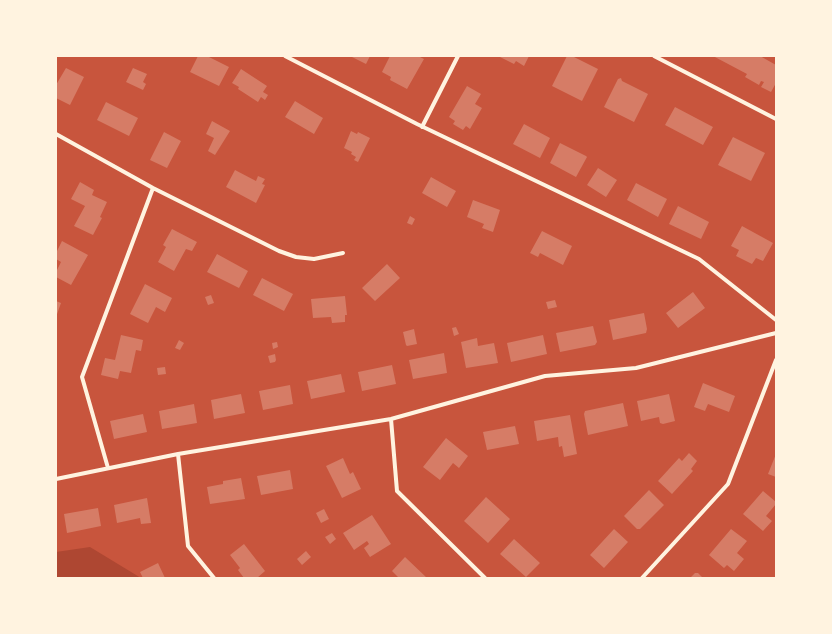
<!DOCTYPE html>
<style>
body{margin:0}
#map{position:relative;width:832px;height:634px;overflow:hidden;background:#c8553d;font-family:Cabin,sans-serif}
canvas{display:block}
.frame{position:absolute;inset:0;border:57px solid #fff3e0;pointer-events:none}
</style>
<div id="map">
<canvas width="832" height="634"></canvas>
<div class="frame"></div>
</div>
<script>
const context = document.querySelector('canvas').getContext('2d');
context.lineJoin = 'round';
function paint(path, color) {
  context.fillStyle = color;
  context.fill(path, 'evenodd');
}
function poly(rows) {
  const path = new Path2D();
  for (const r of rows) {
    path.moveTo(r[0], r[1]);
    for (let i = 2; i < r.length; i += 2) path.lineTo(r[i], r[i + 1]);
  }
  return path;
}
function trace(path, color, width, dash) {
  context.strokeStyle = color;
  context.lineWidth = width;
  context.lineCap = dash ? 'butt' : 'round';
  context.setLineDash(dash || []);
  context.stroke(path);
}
const green = poly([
 [90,547,141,578,56,578,56,552]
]);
const building = poly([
 [198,56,207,56,229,67,219,86,190,72],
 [350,56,370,56,366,64],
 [390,56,404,56,406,57,407,56,418,56,424,59,407,89,390,80,391,77,382,72],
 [501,56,529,56,524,66,516,61,514,64,500,57],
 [567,56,572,56,598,69,582,101,552,86],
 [713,56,760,56,776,65,776,83,771,92,761,87,764,82,761,81,759,85,745,77,747,74],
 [66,68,84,77,70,105,56,98,56,85],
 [133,68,147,74,143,82,146,84,143,90,126,82],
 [241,69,267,86,263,92,268,95,265,100,261,97,258,102,238,89,239,87,232,83],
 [621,78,622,81,648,94,634,122,604,107,618,79],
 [467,86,481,94,475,104,482,108,470,129,466,126,463,130,453,124,455,121,449,117],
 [295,101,323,118,314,134,285,117],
 [106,102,138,118,129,136,97,120],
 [675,107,713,127,703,145,665,125],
 [212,121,230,131,215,155,208,151,214,138,206,134],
 [524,124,550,138,540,158,513,144],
 [351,131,357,134,358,132,370,138,358,162,354,160,356,157,351,154,352,152,344,148],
 [164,132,181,141,167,168,150,160],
 [733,137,765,153,751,181,718,165],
 [560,143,586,156,587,157,576,177,550,163],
 [598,168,617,180,606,197,587,185],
 [235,170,256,181,258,176,265,179,262,184,265,185,256,203,226,187],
 [431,177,456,191,447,207,422,193],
 [80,182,94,190,92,195,107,202,100,217,102,218,93,235,74,226,85,206,71,199],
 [636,183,667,199,658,217,627,200],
 [473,200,500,210,493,232,482,228,484,224,467,217],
 [678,206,709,222,701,239,669,224],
 [410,216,415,219,412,225,407,223],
 [742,226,773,243,763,261,756,258,752,264,736,256,739,250,731,246],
 [172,229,197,242,192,251,186,249,174,271,158,262,166,247,163,245],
 [542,231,572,246,563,265,540,253,538,257,530,253],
 [62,241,88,255,71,285,56,277,56,272,61,262,56,259,56,253],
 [217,254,248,271,239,288,207,272],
 [387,264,400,278,375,301,362,288],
 [262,278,293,294,284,311,253,295],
 [145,284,172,298,165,312,156,307,148,323,130,314],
 [693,292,705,308,678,328,666,313],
 [211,295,214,303,208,305,205,297],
 [345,296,347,315,345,315,345,322,332,323,331,317,313,318,311,299],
 [555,300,557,307,548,309,546,302],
 [56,301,61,303,56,317],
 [644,313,647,329,646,333,613,340,609,320],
 [593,326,597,342,595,345,560,352,556,333],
 [456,327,459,334,454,336,452,328],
 [414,329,417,344,407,346,406,345,403,332],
 [121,335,143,340,141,351,136,350,131,373,120,371,118,379,101,375,105,358,115,360],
 [543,335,547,354,511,362,507,343],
 [477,338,478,346,494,343,498,363,466,368,461,342],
 [179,340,184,343,180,350,175,348],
 [277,342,278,347,273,349,272,343],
 [444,353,447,373,413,379,409,360],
 [275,354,276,360,275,362,270,363,268,356],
 [392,365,396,384,362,391,358,372],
 [165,367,166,374,158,375,157,368],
 [341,374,345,392,311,399,307,381],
 [703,383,735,396,729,412,708,404,705,411,694,407],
 [290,385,293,404,263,410,259,391],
 [241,394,245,413,214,419,211,400],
 [669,394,675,421,663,424,660,423,659,417,641,421,637,401],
 [623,403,628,426,588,435,584,414,585,411],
 [194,404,197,423,162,429,159,411],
 [143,414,147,432,114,439,110,421],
 [570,415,577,454,564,457,562,446,559,447,558,437,537,441,534,421],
 [515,426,519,444,487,450,483,432],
 [446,438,468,456,459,468,453,463,440,480,423,467],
 [689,453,697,461,691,469,693,471,672,494,658,481,679,458,682,461],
 [776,454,776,477,768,474],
 [343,458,350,474,353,472,361,489,342,498,326,466],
 [290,470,293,489,261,495,257,476],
 [241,478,245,499,210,504,207,487,223,484,223,481],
 [649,490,664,505,640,529,637,529,624,516],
 [763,491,776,502,776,504,766,516,772,521,763,531,743,514],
 [486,497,510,519,488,543,464,521],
 [147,498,151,523,141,524,140,518,117,523,114,505],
 [98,508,101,526,67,533,64,514],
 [324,509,329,519,321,523,316,513],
 [372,515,391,544,370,557,364,548,369,544,367,541,354,550,343,533],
 [614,529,628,542,604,568,590,555],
 [731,529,747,541,737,553,744,559,734,571,727,565,724,568,709,555],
 [332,533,336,539,330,544,325,537],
 [514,539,540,563,526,577,500,554],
 [244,544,265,571,257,578,244,578,238,570,240,568,230,555],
 [306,551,311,557,302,565,297,559],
 [405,557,427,578,399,578,392,571],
 [158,563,165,578,143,578,140,572],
 [695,573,698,573,703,578,690,578]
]);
const minor = poly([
 [285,56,417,124,699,259,776,320],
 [654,56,776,119],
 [422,127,458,56],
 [56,134,153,188,279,251,296,257,314,259,343,253],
 [391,419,397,491,485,578],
 [178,454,188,546,214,578],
 [108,468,82,377,153,188],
 [56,479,178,454,391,419,545,376,636,368,776,333],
 [642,578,728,484,776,360]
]);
paint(green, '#ae4732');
paint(building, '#d67c66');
trace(minor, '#fff3e0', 4);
</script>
